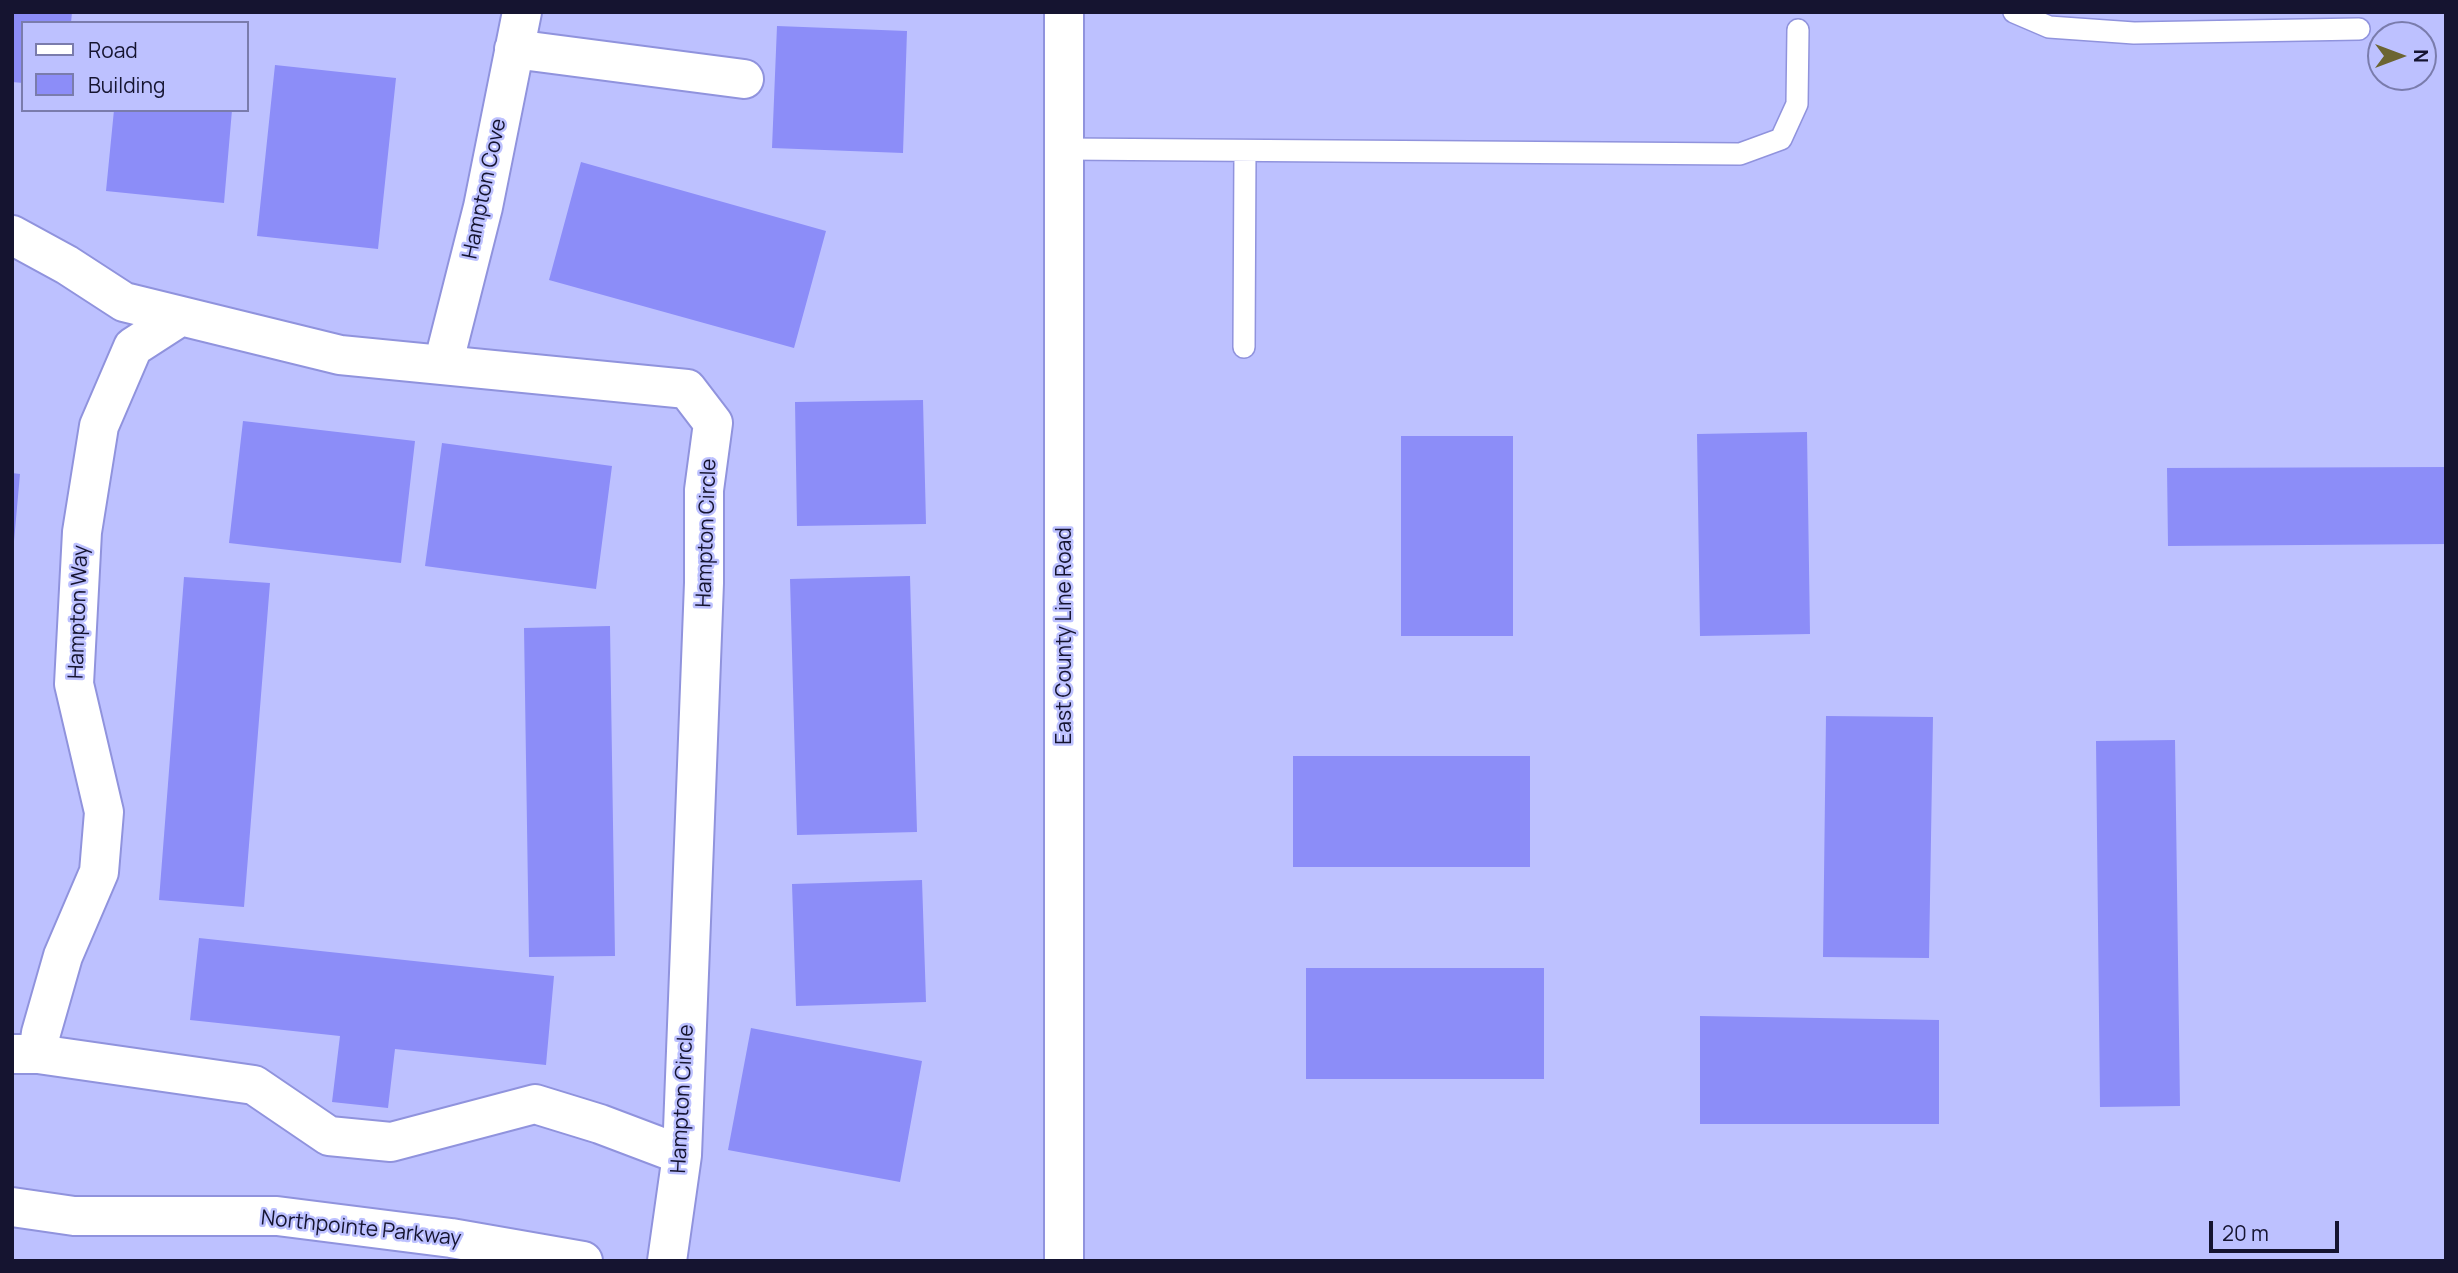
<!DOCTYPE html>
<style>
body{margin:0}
#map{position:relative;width:2458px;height:1273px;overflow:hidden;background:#bdc1ff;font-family:Manrope,sans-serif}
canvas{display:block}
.frame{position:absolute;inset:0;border:14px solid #151430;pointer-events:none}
.legend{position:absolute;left:21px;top:21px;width:228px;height:91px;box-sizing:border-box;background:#bdc1ff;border:2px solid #7a7cac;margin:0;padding:9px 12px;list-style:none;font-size:21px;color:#151430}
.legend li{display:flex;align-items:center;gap:14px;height:35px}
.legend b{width:35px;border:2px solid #7a7cac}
.north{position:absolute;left:2367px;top:21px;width:70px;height:70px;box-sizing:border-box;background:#bdc1ff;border:2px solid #7a7cac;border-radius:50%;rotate:90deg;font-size:19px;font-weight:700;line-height:28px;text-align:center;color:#151430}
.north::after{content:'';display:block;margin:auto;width:24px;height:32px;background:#6c6531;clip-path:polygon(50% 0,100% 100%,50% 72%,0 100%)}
.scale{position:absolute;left:2209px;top:1221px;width:130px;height:32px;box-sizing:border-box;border:4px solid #151430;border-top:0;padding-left:9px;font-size:21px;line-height:24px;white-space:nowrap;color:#151430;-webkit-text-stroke:5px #bdc1ff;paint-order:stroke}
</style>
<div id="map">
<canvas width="2458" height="1273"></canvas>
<div class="frame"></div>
<ul class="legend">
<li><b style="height:9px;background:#fff"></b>Road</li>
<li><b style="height:19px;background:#8c8df8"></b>Building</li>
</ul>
<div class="north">N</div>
<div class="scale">20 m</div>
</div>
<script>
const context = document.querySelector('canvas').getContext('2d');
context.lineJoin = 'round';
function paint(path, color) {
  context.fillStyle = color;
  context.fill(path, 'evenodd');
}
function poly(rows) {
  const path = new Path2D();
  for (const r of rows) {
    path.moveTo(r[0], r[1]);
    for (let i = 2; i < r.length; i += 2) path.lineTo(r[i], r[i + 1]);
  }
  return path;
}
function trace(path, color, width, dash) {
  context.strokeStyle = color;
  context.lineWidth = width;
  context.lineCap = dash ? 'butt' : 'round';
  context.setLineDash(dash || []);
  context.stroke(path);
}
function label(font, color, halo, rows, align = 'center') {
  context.font = font + ' Manrope,sans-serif';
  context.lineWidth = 5;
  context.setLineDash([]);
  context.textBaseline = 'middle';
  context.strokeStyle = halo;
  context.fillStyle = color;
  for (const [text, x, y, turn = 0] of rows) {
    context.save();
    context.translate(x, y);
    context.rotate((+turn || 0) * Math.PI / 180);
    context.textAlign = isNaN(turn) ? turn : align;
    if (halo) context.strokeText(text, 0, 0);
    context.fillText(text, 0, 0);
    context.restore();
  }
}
const building = poly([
 [12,12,72,12,71,23,23,23,23,83,12,82],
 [777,26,907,31,903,153,772,148],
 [275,65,396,78,378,249,257,236],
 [114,110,232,110,224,203,106,191],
 [581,162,826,231,794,348,549,280],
 [923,400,926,524,797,526,795,402],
 [243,421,415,441,401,563,229,543],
 [1807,432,1810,634,1700,636,1697,434],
 [1401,436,1513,436,1513,636,1401,636],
 [442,443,612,466,596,589,425,566],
 [2446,467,2446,544,2168,546,2167,468],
 [12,473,20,474,14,541,12,541],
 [910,576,917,832,797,835,790,579],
 [184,577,270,583,244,907,159,900],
 [610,626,615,956,529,957,524,628],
 [1826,716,1933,717,1929,958,1823,957],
 [2175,740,2180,1106,2100,1107,2096,741],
 [1293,756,1530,756,1530,867,1293,867],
 [922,880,926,1002,796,1006,792,884],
 [199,938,554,976,546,1065,395,1049,388,1108,332,1102,340,1036,190,1020],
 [1306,968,1544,968,1544,1079,1306,1079],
 [1700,1016,1939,1020,1939,1124,1700,1124],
 [751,1028,922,1061,900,1182,728,1150]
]);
const lane = poly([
 [2014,12,2049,27,2134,33,2359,29],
 [1064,149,1740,154,1781,139,1797,104,1798,30],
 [1244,347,1245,151]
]);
const street = poly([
 [514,49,744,79],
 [12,235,67,265,124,302,340,355,687,389,713,423,704,490,704,583,682,1155,667,1261],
 [443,365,483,207,522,12],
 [13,1054,38,1054,254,1085,329,1136,391,1142,535,1104,600,1124,682,1155],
 [38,1054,41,1033,63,956,99,872,104,812,74,684,82,532,99,426,133,347,181,316],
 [12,1207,74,1216,277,1216,451,1238,583,1261]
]);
const secondary = poly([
 [1064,12,1064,1261]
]);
const streetNames = [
 ["Hampton Cove",485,189,-78],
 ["Hampton Circle",707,533,-88],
 ["Hampton Way",79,612,-88],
 ["East County Line Road",1065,636,-90],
 ["Hampton Circle",683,1099,-87],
 ["Northpointe Parkway",361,1229,6]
];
paint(building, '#8c8df8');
trace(lane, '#9093dd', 24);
trace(street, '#9093dd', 42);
trace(secondary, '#9093dd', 42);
trace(lane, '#fff', 21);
trace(street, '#fff', 38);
trace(secondary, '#fff', 38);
label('21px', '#151430', '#bdc1ff', streetNames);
</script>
